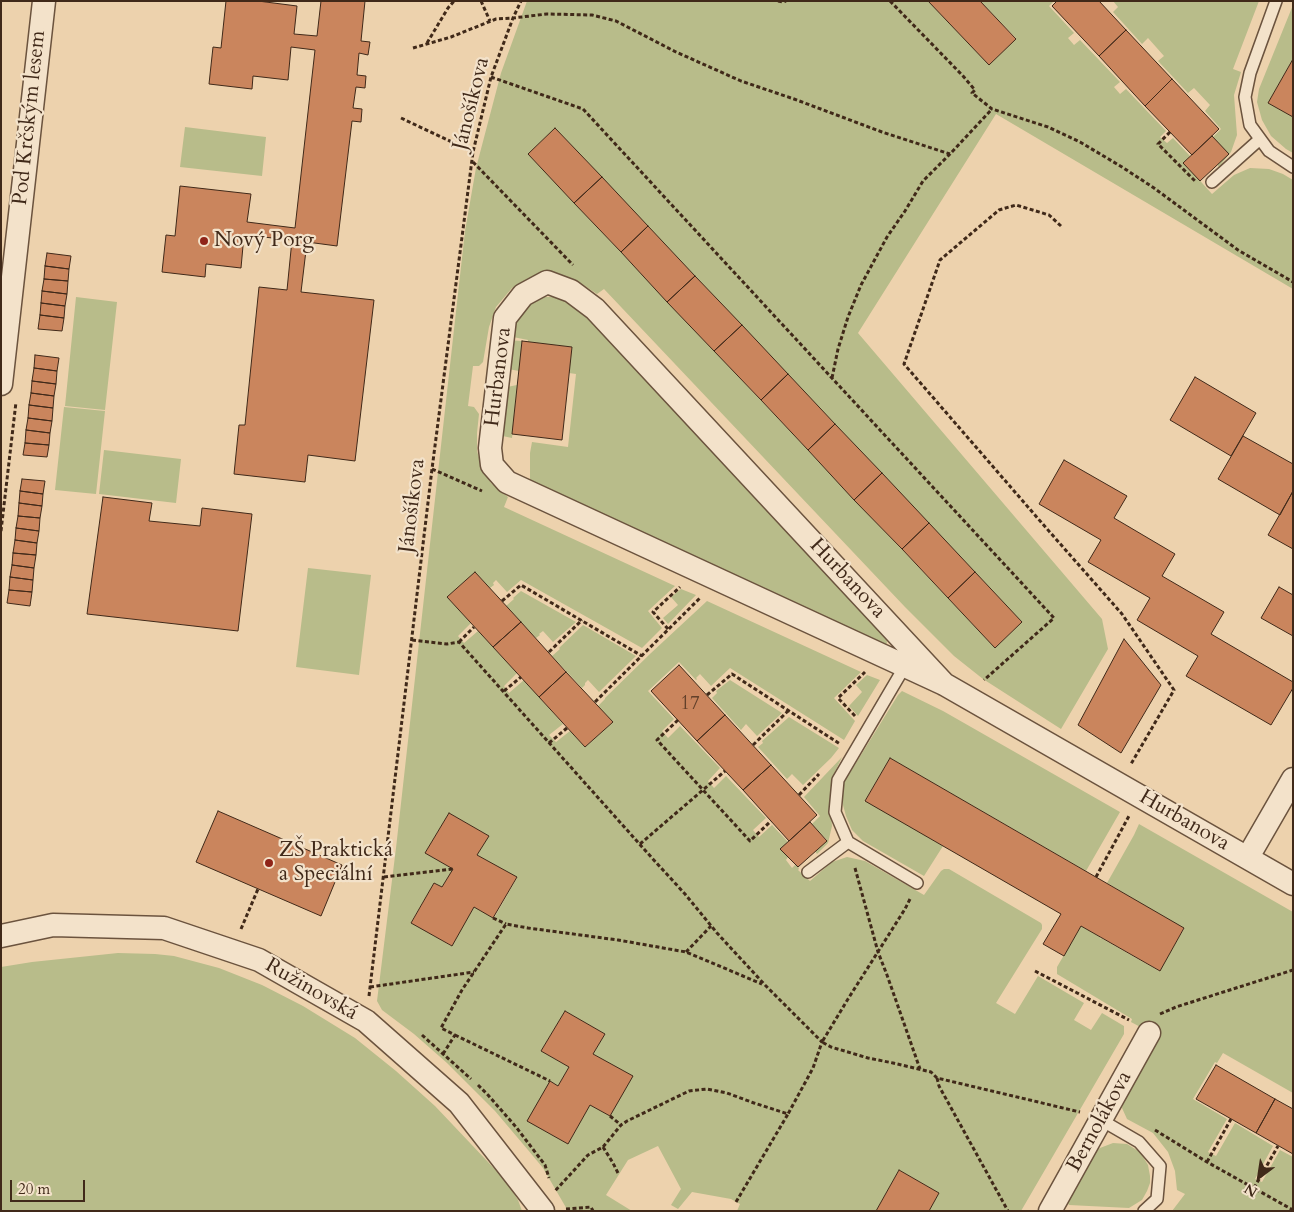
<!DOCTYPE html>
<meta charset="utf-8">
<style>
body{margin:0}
#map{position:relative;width:1294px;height:1212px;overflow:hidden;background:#edd2ad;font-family:Cardo,serif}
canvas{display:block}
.frame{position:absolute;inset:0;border:2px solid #402919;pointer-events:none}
.north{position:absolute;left:1234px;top:1152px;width:50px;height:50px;-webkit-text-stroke:4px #f3e2ca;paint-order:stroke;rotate:211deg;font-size:14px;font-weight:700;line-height:20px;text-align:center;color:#402919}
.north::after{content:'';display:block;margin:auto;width:18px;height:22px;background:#402919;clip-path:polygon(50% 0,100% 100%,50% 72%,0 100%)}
.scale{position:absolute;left:10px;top:1180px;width:75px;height:22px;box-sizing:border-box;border:2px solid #402919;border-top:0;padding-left:6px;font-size:15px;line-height:18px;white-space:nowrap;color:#402919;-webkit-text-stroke:4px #f3e2ca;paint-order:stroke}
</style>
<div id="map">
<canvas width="1294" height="1212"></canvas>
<div class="frame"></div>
<div class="north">N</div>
<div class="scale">20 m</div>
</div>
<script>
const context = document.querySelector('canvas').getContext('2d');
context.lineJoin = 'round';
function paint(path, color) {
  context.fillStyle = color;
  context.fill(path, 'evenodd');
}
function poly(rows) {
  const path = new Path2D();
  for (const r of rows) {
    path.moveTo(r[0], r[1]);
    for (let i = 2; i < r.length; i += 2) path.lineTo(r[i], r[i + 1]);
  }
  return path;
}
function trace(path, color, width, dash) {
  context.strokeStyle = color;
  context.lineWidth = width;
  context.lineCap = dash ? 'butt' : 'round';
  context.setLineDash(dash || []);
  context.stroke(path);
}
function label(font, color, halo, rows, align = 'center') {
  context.font = font + ' Cardo,serif';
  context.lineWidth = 4.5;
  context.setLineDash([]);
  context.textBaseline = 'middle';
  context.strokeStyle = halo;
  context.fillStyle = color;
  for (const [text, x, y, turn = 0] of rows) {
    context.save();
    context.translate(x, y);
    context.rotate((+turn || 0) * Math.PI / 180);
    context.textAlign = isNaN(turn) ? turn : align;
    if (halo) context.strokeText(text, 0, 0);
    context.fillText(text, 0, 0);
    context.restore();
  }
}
const green = poly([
 [527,1,928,1,989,65,1016,38,980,1,1054,1,1049,6,1074,33,1068,38,1074,45,1080,40,1120,82,1114,87,1120,94,1126,89,1166,131,1160,137,1167,143,1173,138,1190,156,1184,163,1212,194,1234,175,1250,168,1269,169,1283,174,1293,180,1293,289,996,114,858,333,1102,619,1108,649,1061,729,983,679,954,656,905,607,604,289,597,294,582,284,571,279,548,275,529,278,512,288,496,307,489,327,483,362,479,366,473,366,468,406,474,407,479,414,477,433,477,451,482,468,491,483,508,497,504,507,675,586,648,611,662,628,642,648,521,580,507,592,496,580,493,583,494,585,490,588,475,572,447,597,471,623,458,636,464,643,478,631,517,673,504,686,509,693,524,680,563,724,549,735,556,742,570,731,585,747,613,722,598,706,605,699,605,698,651,653,707,601,861,672,834,698,855,721,844,740,730,668,711,686,700,674,696,678,697,679,696,680,679,662,648,691,674,719,662,731,668,738,680,726,720,768,708,781,714,788,726,776,766,818,753,830,759,837,772,825,788,842,781,849,788,857,786,860,792,868,795,865,798,867,799,869,798,870,810,881,832,862,847,857,865,861,924,895,941,871,944,869,949,869,1041,923,1042,925,1042,929,996,1003,1015,1014,1038,976,1084,1003,1074,1020,1091,1030,1102,1013,1124,1026,1124,1034,1021,1211,929,1211,939,1193,899,1170,876,1211,737,1211,740,1204,731,1199,692,1192,678,1209,671,1205,681,1189,658,1146,628,1160,606,1195,632,1211,568,1211,543,1168,528,1150,495,1111,447,1063,414,1034,382,1010,377,1001,396,848,465,231,476,168,501,73],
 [555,128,1022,622,995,648,528,154],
 [449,813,489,836,477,855,517,878,494,918,474,907,451,946,411,922,434,883,442,887,453,869,425,853],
 [565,1011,605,1034,593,1054,632,1076,610,1116,590,1105,568,1144,528,1121,551,1082,558,1086,569,1067,541,1051],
 [1113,1,1259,1,1233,69,1241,72,1234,95,1237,135,1231,152,1219,167,1217,164,1213,137,1221,129,1205,111,1210,105,1194,88,1188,93,1158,61,1164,56,1148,38,1142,44,1113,12,1118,7],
 [1293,5,1293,59,1268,103,1293,117,1293,153,1286,149,1271,136,1262,120,1257,102,1259,89],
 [185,127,266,137,262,176,180,167],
 [76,297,117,302,105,410,65,406],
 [542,297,553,297,566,299,575,303,886,638,887,642,886,646,530,482,530,453,532,442,568,447,576,374,569,373,572,347,528,342,528,340,508,336,522,306],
 [507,340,522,341,519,371,503,368],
 [517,385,512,438,498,435,502,388],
 [64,407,105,411,96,494,55,490],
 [104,450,181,459,176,503,99,494],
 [308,568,371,575,359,675,296,667],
 [681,589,696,595,668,624,663,618,678,605,671,597],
 [521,591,576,622,553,642,543,631,539,634,540,635,536,638,506,606,514,599,513,598],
 [583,625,636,656,599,692,588,680,585,683,585,685,582,688,552,656,560,649,559,648],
 [867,675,880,680,858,716,849,706,862,692,856,685],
 [730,680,782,713,757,736,746,724,741,730,712,698,717,693,716,691],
 [902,691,943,711,1120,812,1086,871,890,758,864,802,866,801,943,846,924,876,863,841,852,830,846,816,843,805,843,784,898,695],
 [789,717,839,748,831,758,803,785,792,774,787,779,758,747,763,743,762,741],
 [842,757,834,774,830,803,832,826,828,843,817,854,815,851,827,840,812,824,820,816,804,797],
 [1139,824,1293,912,1293,1093,1223,1053,1217,1063,1215,1062,1193,1099,1227,1119,1208,1152,1216,1156,1235,1123,1273,1146,1255,1179,1262,1182,1280,1150,1293,1157,1293,1211,1172,1211,1185,1194,1177,1190,1175,1171,1168,1152,1153,1133,1127,1119,1122,1108,1124,1098,1159,1037,1131,1022,1132,1019,1057,974,1057,967,1081,926,1100,937,1100,939,1101,938,1159,971,1158,973,1184,929,1107,883,1134,835],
 [118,953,155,954,174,956,219,968,262,985,303,1006,355,1038,396,1071,435,1106,506,1181,518,1200,522,1211,1,1211,1,967,32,962],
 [1113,1143,1127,1144,1140,1152,1148,1165,1150,1176,1150,1183,1147,1191,1142,1200,1129,1208,1069,1205,1067,1202,1093,1154,1100,1148]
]);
const building = poly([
 [226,1,258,1,297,6,294,34,317,36,321,1,365,1,361,41,370,42,368,55,359,53,357,75,366,76,365,88,356,87,353,108,362,109,361,122,352,121,337,246,307,242,301,292,374,300,355,461,308,455,305,482,234,474,239,425,245,425,259,287,287,290,292,240,244,235,241,268,206,264,205,277,162,272,166,235,175,236,180,186,251,194,247,222,295,228,315,50,291,47,288,80,253,76,252,89,209,84,213,47,221,48,226,1],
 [928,1,980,1,1016,39,989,65,928,1],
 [1057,1,1099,1,1126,30,1099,56,1052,6,1057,1],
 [1126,30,1172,79,1145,106,1099,56,1126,30],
 [1293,59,1293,117,1268,103,1293,59],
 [1172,79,1219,129,1192,155,1145,106,1172,79],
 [555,128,602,177,574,203,528,154,555,128],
 [1212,136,1229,154,1200,181,1183,163,1212,136],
 [602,177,648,226,621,252,574,203,602,177],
 [648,226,695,276,667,302,621,252,648,226],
 [47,253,71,256,69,269,45,266,47,253],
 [45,266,69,269,68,281,44,279,45,266],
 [695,276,742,325,714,351,667,302,695,276],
 [44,279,68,281,67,294,42,291,44,279],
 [42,291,67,294,65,306,41,303,42,291],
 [41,303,65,306,64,318,40,315,41,303],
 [40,315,64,318,62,331,38,329,40,315],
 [742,325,788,374,761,400,714,351,742,325],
 [522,341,572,347,562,440,512,434,522,341],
 [35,355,59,358,57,371,34,368,35,355],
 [34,368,57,371,56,384,32,381,34,368],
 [788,374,835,424,808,450,761,400,788,374],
 [1195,377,1256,413,1231,456,1170,420,1195,377],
 [32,381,56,384,54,396,31,393,32,381],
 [31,393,54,396,53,408,29,405,31,393],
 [29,405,53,408,52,421,28,418,29,405],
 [28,418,52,421,50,433,26,430,28,418],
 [835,424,882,473,854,500,808,450,835,424],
 [26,430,50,433,49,445,25,443,26,430],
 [1243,436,1293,464,1293,491,1280,515,1218,479,1243,436],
 [25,443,49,445,47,457,23,455,25,443],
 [1064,460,1127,496,1114,518,1175,554,1162,576,1224,612,1211,634,1293,682,1293,688,1271,725,1186,676,1198,656,1137,620,1150,598,1088,562,1101,540,1039,504,1064,460],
 [882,473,929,523,902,549,854,500,882,473],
 [22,479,45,481,43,494,20,491,22,479],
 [20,491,43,494,42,506,19,503,20,491],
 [1292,493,1293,493,1293,549,1268,535,1292,493],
 [103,497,152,503,149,521,200,526,202,508,252,514,238,631,87,614,103,497],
 [19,503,42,506,40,518,18,516,19,503],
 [18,516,40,518,39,531,16,528,18,516],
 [929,523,975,572,948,598,902,549,929,523],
 [16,528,39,531,37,543,15,540,16,528],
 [15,540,37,543,36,555,13,553,15,540],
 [13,553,36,555,34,568,12,565,13,553],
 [12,565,34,568,33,580,10,577,12,565],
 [475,572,521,622,493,647,447,597,475,572],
 [975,572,1022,622,995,648,948,598,975,572],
 [10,577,33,580,32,592,9,590,10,577],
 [1279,587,1293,595,1293,636,1261,618,1279,587],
 [9,590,32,592,30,606,7,603,9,590],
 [521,622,566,672,539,697,493,647,521,622],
 [1124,639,1161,685,1121,753,1078,725,1124,639],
 [679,665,725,715,697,741,651,691,679,665],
 [566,672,613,722,585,747,539,697,566,672],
 [725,715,771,765,743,790,697,741,725,715],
 [890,758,1184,928,1160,971,1081,926,1064,956,1043,944,1061,914,865,801,890,758],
 [771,765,817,815,789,841,743,790,771,765],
 [218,811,342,865,321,916,196,862,218,811],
 [449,813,489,836,477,855,517,877,493,918,474,907,452,946,411,923,434,883,442,887,453,869,425,853,449,813],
 [810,822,827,841,798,867,780,849,810,822],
 [565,1011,605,1034,593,1054,633,1076,610,1116,590,1105,568,1144,527,1121,550,1081,558,1086,569,1067,541,1051,565,1011],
 [1216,1065,1275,1099,1256,1133,1196,1099,1216,1065],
 [1275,1099,1293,1109,1293,1154,1256,1133,1275,1099],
 [899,1170,939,1193,929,1211,876,1211,899,1170]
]);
const path = poly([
 [481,1,490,21],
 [778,1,783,2,786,1],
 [890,1,963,76,975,90,972,93,992,109,1048,127,1080,142,1122,167,1154,188,1238,250,1293,282],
 [427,43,448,8,454,1],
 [413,48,451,37,496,19,513,18,547,14,592,15,616,21,676,52,741,81,794,99,882,132,950,154,992,109],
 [491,77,583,109,1054,618,984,680],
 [401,118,473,152],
 [1170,132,1158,144,1195,181],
 [473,162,573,265],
 [1061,226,1049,215,1016,205,999,210,940,260,904,364,1041,522,1122,614,1174,690,1131,764],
 [832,378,838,349,848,317,861,285,887,237,905,211,923,181,950,154],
 [432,469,482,491],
 [1,531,16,402],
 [502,601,521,585,642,656],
 [668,629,653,612,680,587],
 [412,640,447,644,459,642,652,858,685,894,717,933,765,985,822,1042,813,1068,788,1114,754,1103,727,1093,707,1089,689,1091,627,1121,621,1125,603,1147,588,1155,555,1191],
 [459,642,474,627],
 [549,652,582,620],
 [504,691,521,677],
 [707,695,732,674,840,744],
 [595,702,701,597],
 [855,716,838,698,865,672],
 [678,720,657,740,750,841,771,821],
 [549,743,567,728],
 [753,745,788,711],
 [799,795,819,774],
 [640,844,725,771],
 [855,868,878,952,887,975,920,1069],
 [384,877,453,869],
 [1096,877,1129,816],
 [910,899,905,909,848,999,822,1042,831,1047,868,1058,893,1063,931,1072,937,1078,1080,1112],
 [493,918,506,924],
 [241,929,258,889],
 [686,952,711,926],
 [1035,971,1129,1020],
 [370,987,474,972],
 [369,996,432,469,473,152,491,77,513,18,521,1],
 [1160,1014,1176,1007,1293,970],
 [422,1035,471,1079],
 [455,1035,550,1081],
 [443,1054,455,1035,441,1028,462,990,506,924,528,928,618,940,686,952,762,984],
 [937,1078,939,1086,1008,1211],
 [478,1085,488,1095,516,1127,545,1165,549,1178],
 [610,1116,621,1125],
 [1155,1130,1207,1162,1293,1210],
 [603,1147,613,1163,619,1175],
 [1207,1162,1231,1119],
 [1254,1188,1278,1146],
 [736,1202,788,1114],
 [566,1209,591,1207,593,1211]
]);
const lane = poly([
 [1276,1,1250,73,1245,97,1250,125,1269,151,1293,167],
 [1212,182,1260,139],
 [905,666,838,780,835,812,848,842,917,883],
 [808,872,848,842],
 [1101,1120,1139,1142,1160,1166,1157,1199,1144,1211]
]);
const street = poly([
 [1,384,44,1],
 [944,684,595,309,571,291,547,282,523,295,505,318,490,448,492,465,507,482,944,684,1293,884],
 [1248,857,1293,779],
 [1,936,53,925,164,928,259,960,366,1021,459,1103,543,1211],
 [1050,1211,1149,1033]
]);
const markers = [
 [204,241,5,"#8f2418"],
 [269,863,5,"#8f2418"]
];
const numberNames = [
 ["17",690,705]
];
const streetNames = [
 ["Jánošíkova",472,104,-76],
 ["Pod Krčským lesem",30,118,-84],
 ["Hurbanova",499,377,-83],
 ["Jánošíkova",413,506,-83],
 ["Hurbanova",847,579,47],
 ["Hurbanova",1184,821,30],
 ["Ružinovská",311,990,30],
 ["Bernolákova",1100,1122,-61]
];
const poiNames = [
 ["Nový Porg",214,241],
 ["ZŠ Praktická",279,851],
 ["a Speciální",279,875]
];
paint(green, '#b8bc8a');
paint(building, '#ca855d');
trace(building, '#402919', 1);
trace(lane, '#6b533e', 14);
trace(street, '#6b533e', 25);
trace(path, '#402919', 3, [4, 2.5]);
trace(lane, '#f3e2ca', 11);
trace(street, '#f3e2ca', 22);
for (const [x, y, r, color] of markers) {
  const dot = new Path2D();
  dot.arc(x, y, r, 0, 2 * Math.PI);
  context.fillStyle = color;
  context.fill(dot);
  trace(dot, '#f3e2ca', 2);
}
label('19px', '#62402a', null, numberNames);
label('21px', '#402919', '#f3e2ca', streetNames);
label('21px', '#402919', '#f3e2ca', poiNames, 'left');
</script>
